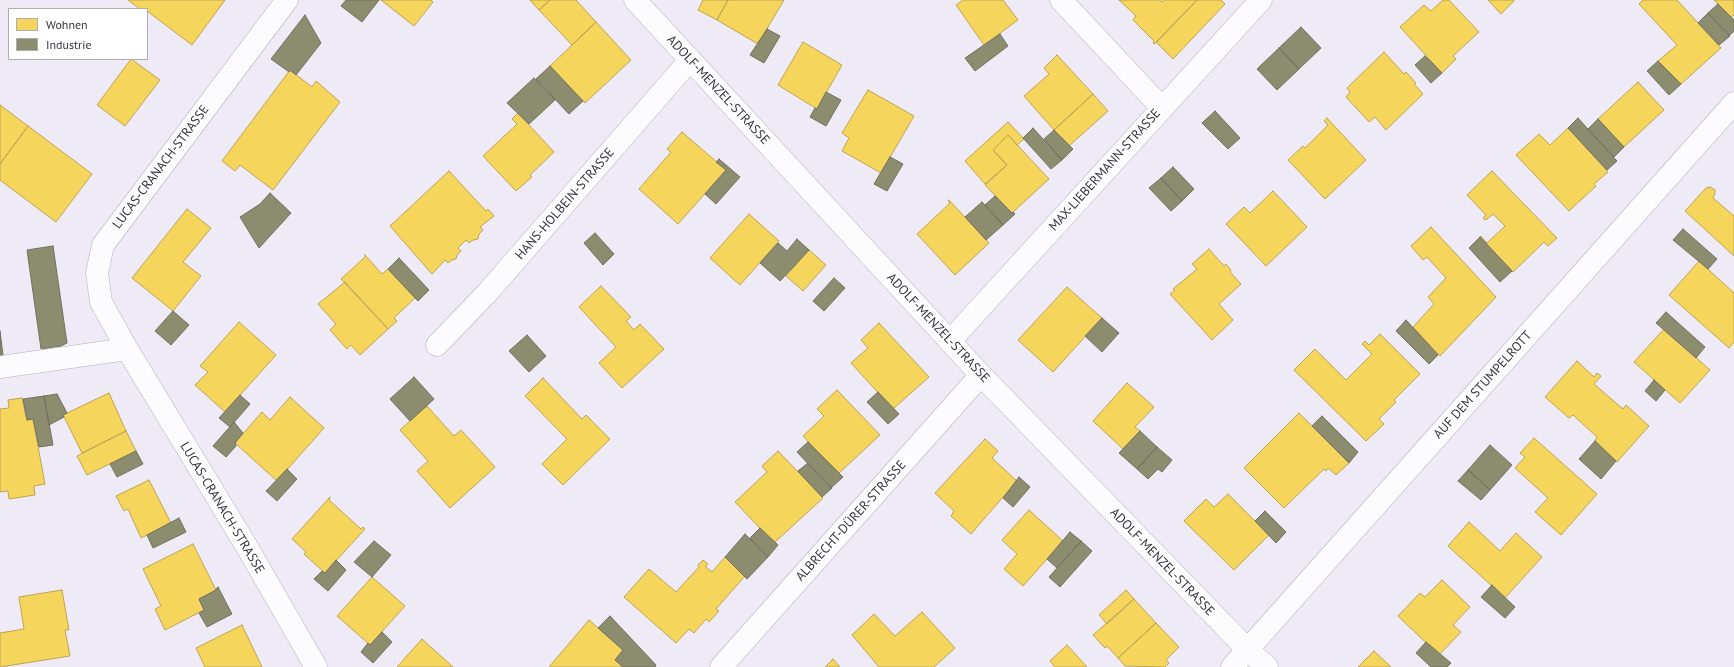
<!DOCTYPE html>
<meta charset="utf-8">
<style>
body{margin:0}
#map{position:relative;width:1734px;height:667px;overflow:hidden;background:#eeeaf6;font-family:"PT Sans",sans-serif}
canvas{display:block}
.legend{position:absolute;left:8px;top:8px;width:140px;height:52px;box-sizing:border-box;background:#fff;border:1px solid #afadb2;margin:0;padding:5px 7px;list-style:none;font-size:12px;color:#37323f}
.legend li{display:flex;align-items:center;gap:8px;height:20px}
.legend b{width:20px;border:1px solid #afadb2}
</style>
<div id="map">
<canvas width="1734" height="667"></canvas>
<ul class="legend">
<li><b style="height:11px;background:#f6d55c"></b>Wohnen</li>
<li><b style="height:11px;background:#8c8c6e"></b>Industrie</li>
</ul>
</div>
<script>
const context = document.querySelector('canvas').getContext('2d');
context.lineJoin = 'round';
function paint(path, color) {
  context.fillStyle = color;
  context.fill(path, 'evenodd');
}
function poly(rows) {
  const path = new Path2D();
  for (const r of rows) {
    path.moveTo(r[0], r[1]);
    for (let i = 2; i < r.length; i += 2) path.lineTo(r[i], r[i + 1]);
  }
  return path;
}
function trace(path, color, width, dash) {
  context.strokeStyle = color;
  context.lineWidth = width;
  context.lineCap = dash ? 'butt' : 'round';
  context.setLineDash(dash || []);
  context.stroke(path);
}
function label(font, color, halo, rows, align = 'center') {
  context.font = font + ' "PT Sans",sans-serif';
  context.lineWidth = 4;
  context.setLineDash([]);
  context.textBaseline = 'middle';
  context.strokeStyle = halo;
  context.fillStyle = color;
  for (const [text, x, y, turn = 0] of rows) {
    context.save();
    context.translate(x, y);
    context.rotate((+turn || 0) * Math.PI / 180);
    context.textAlign = isNaN(turn) ? turn : align;
    if (halo) context.strokeText(text, 0, 0);
    context.fillText(text, 0, 0);
    context.restore();
  }
}
const homes = poly([
 [128,0,225,0,192,45,147,11,147,9,140,9,128,0],
 [381,0,431,0,433,2,414,26,381,0],
 [530,0,550,0,539,10,530,0],
 [550,0,576,0,596,22,572,45,539,10,550,0],
 [703,0,728,0,717,20,698,10,703,0],
 [728,0,784,0,758,44,717,20,728,0],
 [963,0,1003,0,1018,20,984,45,956,5,963,0],
 [1119,0,1160,0,1162,2,1164,0,1197,0,1155,44,1153,43,1154,41,1133,20,1136,16,1119,0],
 [1197,0,1221,0,1225,4,1173,59,1156,42,1197,0],
 [1443,0,1449,0,1479,32,1453,56,1456,59,1442,73,1400,27,1424,5,1431,11,1443,0],
 [1488,0,1514,0,1514,1,1501,14,1488,0],
 [1643,0,1677,0,1721,48,1681,84,1658,61,1677,45,1639,4,1643,0],
 [1714,0,1734,0,1734,15,1731,17,1714,0],
 [596,22,631,60,585,103,550,66,596,22],
 [803,42,842,65,817,109,778,85,803,42],
 [1384,52,1404,74,1406,72,1416,83,1414,84,1423,94,1386,130,1375,117,1369,122,1346,97,1350,92,1347,88,1384,52],
 [1057,55,1093,94,1054,130,1024,96,1049,74,1044,68,1057,55],
 [131,59,160,80,125,126,97,105,131,59],
 [290,70,312,87,316,81,340,102,273,190,240,165,235,171,222,161,290,70],
 [1638,82,1664,110,1624,147,1598,119,1638,82],
 [868,90,914,116,881,173,842,151,849,138,842,133,868,90],
 [1093,94,1108,111,1069,146,1054,130,1093,94],
 [0,105,28,126,0,164,0,105],
 [518,113,554,152,530,175,532,177,516,191,483,156,517,124,512,119,518,113],
 [1327,118,1366,160,1325,199,1288,160,1303,146,1305,148,1328,125,1324,121,1327,118],
 [1008,122,1024,139,1017,145,1008,135,993,150,1007,165,985,184,965,161,1008,122],
 [28,126,92,174,56,222,0,180,0,164,28,126],
 [1568,128,1608,172,1594,184,1596,186,1569,211,1516,155,1539,134,1550,145,1568,128],
 [682,132,726,170,678,224,639,189,671,152,667,149,682,132],
 [1008,135,1049,179,1012,213,985,185,1007,165,993,150,1008,135],
 [449,171,486,211,488,209,494,216,480,227,483,230,479,234,478,239,473,240,469,243,466,240,458,248,461,251,457,255,456,259,452,260,448,263,445,260,432,274,390,226,449,171],
 [1492,171,1557,238,1548,246,1544,242,1513,272,1480,237,1481,236,1487,243,1505,226,1493,214,1486,220,1483,218,1486,215,1467,195,1492,171],
 [1710,187,1715,190,1715,193,1713,198,1734,216,1734,256,1685,211,1706,188,1710,187],
 [1273,191,1307,227,1266,266,1226,224,1244,207,1250,213,1273,191],
 [949,200,989,243,955,275,917,234,950,203,948,201,949,200],
 [187,209,211,228,183,262,201,276,173,311,132,278,187,209],
 [749,214,779,241,740,285,710,258,749,214],
 [1431,227,1496,297,1440,356,1413,327,1434,304,1428,297,1446,278,1427,257,1423,260,1411,246,1431,227],
 [1209,249,1224,266,1226,264,1231,270,1230,272,1241,284,1219,304,1233,320,1212,340,1170,294,1175,290,1173,289,1197,269,1192,264,1209,249],
 [809,250,826,265,803,291,786,276,809,250],
 [365,255,382,274,388,269,415,298,394,318,397,321,388,329,341,279,365,257,365,255],
 [1699,261,1734,293,1734,342,1729,348,1669,295,1699,261],
 [345,282,388,329,360,355,351,345,347,349,330,330,336,324,318,304,345,282],
 [601,286,631,317,626,321,634,330,640,324,664,349,622,388,599,363,616,347,579,307,601,286],
 [1067,287,1102,318,1053,372,1018,340,1067,287],
 [239,322,276,355,225,412,195,385,208,372,200,366,239,322],
 [879,323,929,377,893,409,851,363,868,348,861,340,879,323],
 [1664,329,1710,370,1680,403,1634,362,1664,329],
 [1380,334,1420,374,1394,400,1396,402,1379,419,1384,424,1366,441,1294,370,1315,349,1346,380,1372,354,1362,344,1365,341,1369,345,1380,334],
 [1577,361,1594,377,1597,373,1601,376,1594,384,1623,409,1626,405,1649,426,1617,462,1595,441,1597,437,1573,415,1569,418,1545,397,1577,361],
 [543,378,582,419,586,415,610,439,563,485,542,464,567,439,525,396,543,378],
 [1127,383,1154,407,1135,427,1140,431,1123,449,1093,421,1127,383],
 [837,390,880,435,838,474,803,436,824,416,817,409,837,390],
 [109,393,126,431,82,453,63,415,109,393],
 [290,397,324,428,277,481,235,443,262,412,270,420,290,397],
 [22,398,27,420,33,419,45,484,34,486,35,495,9,499,8,491,0,492,0,409,9,408,8,400,22,398],
 [427,406,454,436,461,430,495,467,450,508,417,471,428,461,400,430,427,406],
 [1299,413,1349,463,1336,475,1328,468,1326,471,1324,469,1284,508,1244,468,1299,413],
 [126,431,136,451,87,475,77,456,126,431],
 [1534,438,1597,494,1561,535,1535,512,1548,498,1515,468,1525,457,1520,453,1534,438],
 [985,439,998,451,992,458,1017,481,971,534,951,516,954,511,935,493,985,439],
 [778,451,823,498,774,543,735,502,767,472,762,466,778,451],
 [149,480,171,523,141,538,128,509,124,511,116,496,149,480],
 [1228,494,1269,535,1234,570,1184,521,1206,499,1214,507,1228,494],
 [330,497,329,500,361,529,363,527,365,529,325,573,304,554,306,552,292,539,330,497],
 [1029,510,1063,541,1023,586,1004,569,1017,554,1002,540,1029,510],
 [1469,522,1500,551,1516,533,1542,557,1505,598,1448,546,1469,522],
 [193,544,216,590,199,599,204,610,165,630,155,609,161,606,143,569,193,544],
 [725,557,745,576,716,609,719,611,709,622,706,619,694,633,689,629,676,643,624,597,649,569,676,592,699,567,698,565,703,560,708,564,705,566,712,572,725,557],
 [372,577,405,606,370,645,337,616,372,577],
 [1442,580,1470,607,1453,625,1461,632,1439,655,1398,616,1420,593,1425,597,1442,580],
 [62,590,69,630,65,630,70,656,0,667,0,633,24,629,19,597,62,590],
 [1126,590,1134,599,1107,624,1099,615,1126,590],
 [1134,599,1156,623,1118,658,1107,646,1105,648,1093,635,1134,599],
 [922,612,955,648,934,667,879,667,852,635,874,614,895,636,922,612],
 [589,620,623,650,615,660,623,667,549,667,589,620],
 [1156,623,1179,647,1166,660,1169,663,1165,667,1125,666,1118,658,1156,623],
 [242,625,262,667,205,667,196,648,242,625],
 [422,639,453,667,397,667,422,639],
 [1067,645,1087,667,1055,667,1050,661,1067,645],
 [1374,651,1391,667,1358,667,1374,651],
 [833,659,840,667,825,667,833,659]
]);
const industry = poly([
 [346,0,379,0,362,22,341,6,346,0],
 [1718,4,1734,20,1734,31,1729,36,1708,13,1718,4],
 [1708,13,1730,36,1719,45,1698,23,1708,13],
 [305,15,321,43,296,75,290,70,289,72,271,59,305,15],
 [1301,27,1321,48,1299,69,1279,48,1301,27],
 [767,29,780,36,764,63,750,55,767,29],
 [1000,34,1008,46,975,71,965,58,1000,34],
 [1279,48,1299,69,1277,90,1257,69,1279,48],
 [1425,56,1442,73,1431,83,1415,65,1425,56],
 [1658,61,1681,84,1669,95,1647,71,1658,61],
 [550,66,583,101,569,114,536,79,550,66],
 [534,78,555,100,529,124,507,103,534,78],
 [826,92,841,100,826,126,810,117,815,108,817,109,826,92],
 [1215,111,1240,138,1228,149,1202,123,1215,111],
 [1578,118,1617,161,1607,170,1568,128,1578,118],
 [1598,119,1624,147,1614,157,1588,129,1598,119],
 [1033,128,1062,160,1051,169,1023,138,1033,128],
 [1054,130,1073,149,1062,160,1044,139,1054,130],
 [890,157,903,164,887,191,874,184,890,157],
 [719,159,740,177,716,204,705,194,726,170,716,162,719,159],
 [1173,167,1194,189,1182,201,1161,178,1173,167],
 [1161,178,1182,201,1171,211,1149,188,1161,178],
 [270,193,291,213,259,248,240,217,260,204,270,193],
 [995,196,1012,213,1013,212,1015,214,1003,225,985,205,995,196],
 [982,202,1003,225,986,240,965,217,982,202],
 [1683,229,1717,259,1708,269,1673,240,1683,229],
 [595,233,614,254,603,265,584,243,595,233],
 [1480,237,1512,271,1500,282,1469,248,1480,237],
 [797,239,809,250,780,281,760,263,778,243,787,251,797,239],
 [53,246,67,343,61,346,41,349,27,250,53,246],
 [399,258,429,290,418,301,388,269,399,258],
 [834,278,845,288,824,311,813,301,834,278],
 [173,311,189,325,171,345,155,331,173,311],
 [1666,312,1705,347,1696,358,1656,323,1666,312],
 [1102,318,1119,333,1102,352,1085,336,1102,318],
 [1406,320,1438,355,1429,364,1396,331,1406,320],
 [0,331,3,355,0,356,0,331],
 [527,335,546,356,529,372,509,351,527,335],
 [414,377,434,399,410,421,390,399,414,377],
 [1654,380,1665,390,1656,401,1645,391,1654,380],
 [878,392,899,414,888,424,867,402,878,392],
 [57,394,67,413,63,415,64,417,49,425,44,396,57,394],
 [240,395,250,404,230,427,219,418,240,395],
 [44,396,53,445,39,447,33,419,27,420,23,399,44,396],
 [1322,416,1358,452,1349,463,1312,426,1322,416],
 [234,422,243,433,235,443,236,446,226,457,213,446,234,422],
 [1140,431,1157,447,1137,469,1119,453,1140,431],
 [1595,441,1616,461,1601,479,1579,459,1595,441],
 [808,442,843,477,831,488,797,452,808,442],
 [1490,445,1512,465,1490,490,1468,470,1490,445],
 [1157,447,1172,460,1162,472,1158,469,1148,479,1137,469,1157,447],
 [136,451,143,464,117,477,110,464,136,451],
 [808,463,832,488,822,497,798,471,808,463],
 [287,469,297,479,277,501,266,491,287,469],
 [1468,470,1490,490,1481,500,1458,481,1468,470],
 [1019,477,1030,487,1013,507,1003,498,1019,477],
 [1265,511,1286,532,1276,543,1255,521,1265,511],
 [179,518,186,532,153,548,147,535,179,518],
 [760,528,778,545,768,557,750,538,760,528],
 [1070,532,1081,541,1057,568,1047,559,1070,532],
 [745,534,768,557,747,579,725,557,745,534],
 [374,541,391,555,372,577,354,562,374,541],
 [1081,541,1092,551,1060,587,1049,577,1081,541],
 [336,560,346,570,328,591,314,579,322,571,325,573,336,560],
 [1492,585,1515,607,1505,618,1481,597,1492,585],
 [218,587,232,614,207,627,199,613,204,610,199,599,216,590,216,589,218,587],
 [610,616,656,665,655,667,623,667,615,660,623,650,598,628,610,616],
 [382,632,392,642,373,663,361,652,368,643,370,645,382,632],
 [1426,642,1451,663,1447,667,1431,667,1416,653,1426,642]
]);
const minor = poly([
 [287,0,103,245,97,273,101,302,127,349,247,547,316,667],
 [635,0,981,375,1248,650,1267,667],
 [1061,0,1162,108],
 [950,341,1261,0],
 [437,345,487,293,690,60],
 [0,367,127,349],
 [721,667,981,375],
 [1232,667,1734,103]
]);
const streetNames = [
 ["ADOLF-MENZEL-STRASSE",718,90,47],
 ["LUCAS-CRANACH-STRASSE",161,167,-53],
 ["MAX-LIEBERMANN-STRASSE",1105,170,-48],
 ["HANS-HOLBEIN-STRASSE",565,204,-49],
 ["ADOLF-MENZEL-STRASSE",938,328,47],
 ["AUF DEM STUMPELROTT",1483,385,-48],
 ["LUCAS-CRANACH-STRASSE",222,508,59],
 ["ALBRECHT-DÜRER-STRASSE",851,521,-48],
 ["ADOLF-MENZEL-STRASSE",1162,562,46]
];
paint(homes, '#f6d55c');
trace(homes, '#bda453', 1);
paint(industry, '#8c8c6e');
trace(industry, '#727160', 1);
trace(minor, '#b4b0bb', 23);
trace(minor, '#fcfcfe', 22);
label('13px', '#37323f', '#fff', streetNames);
</script>
